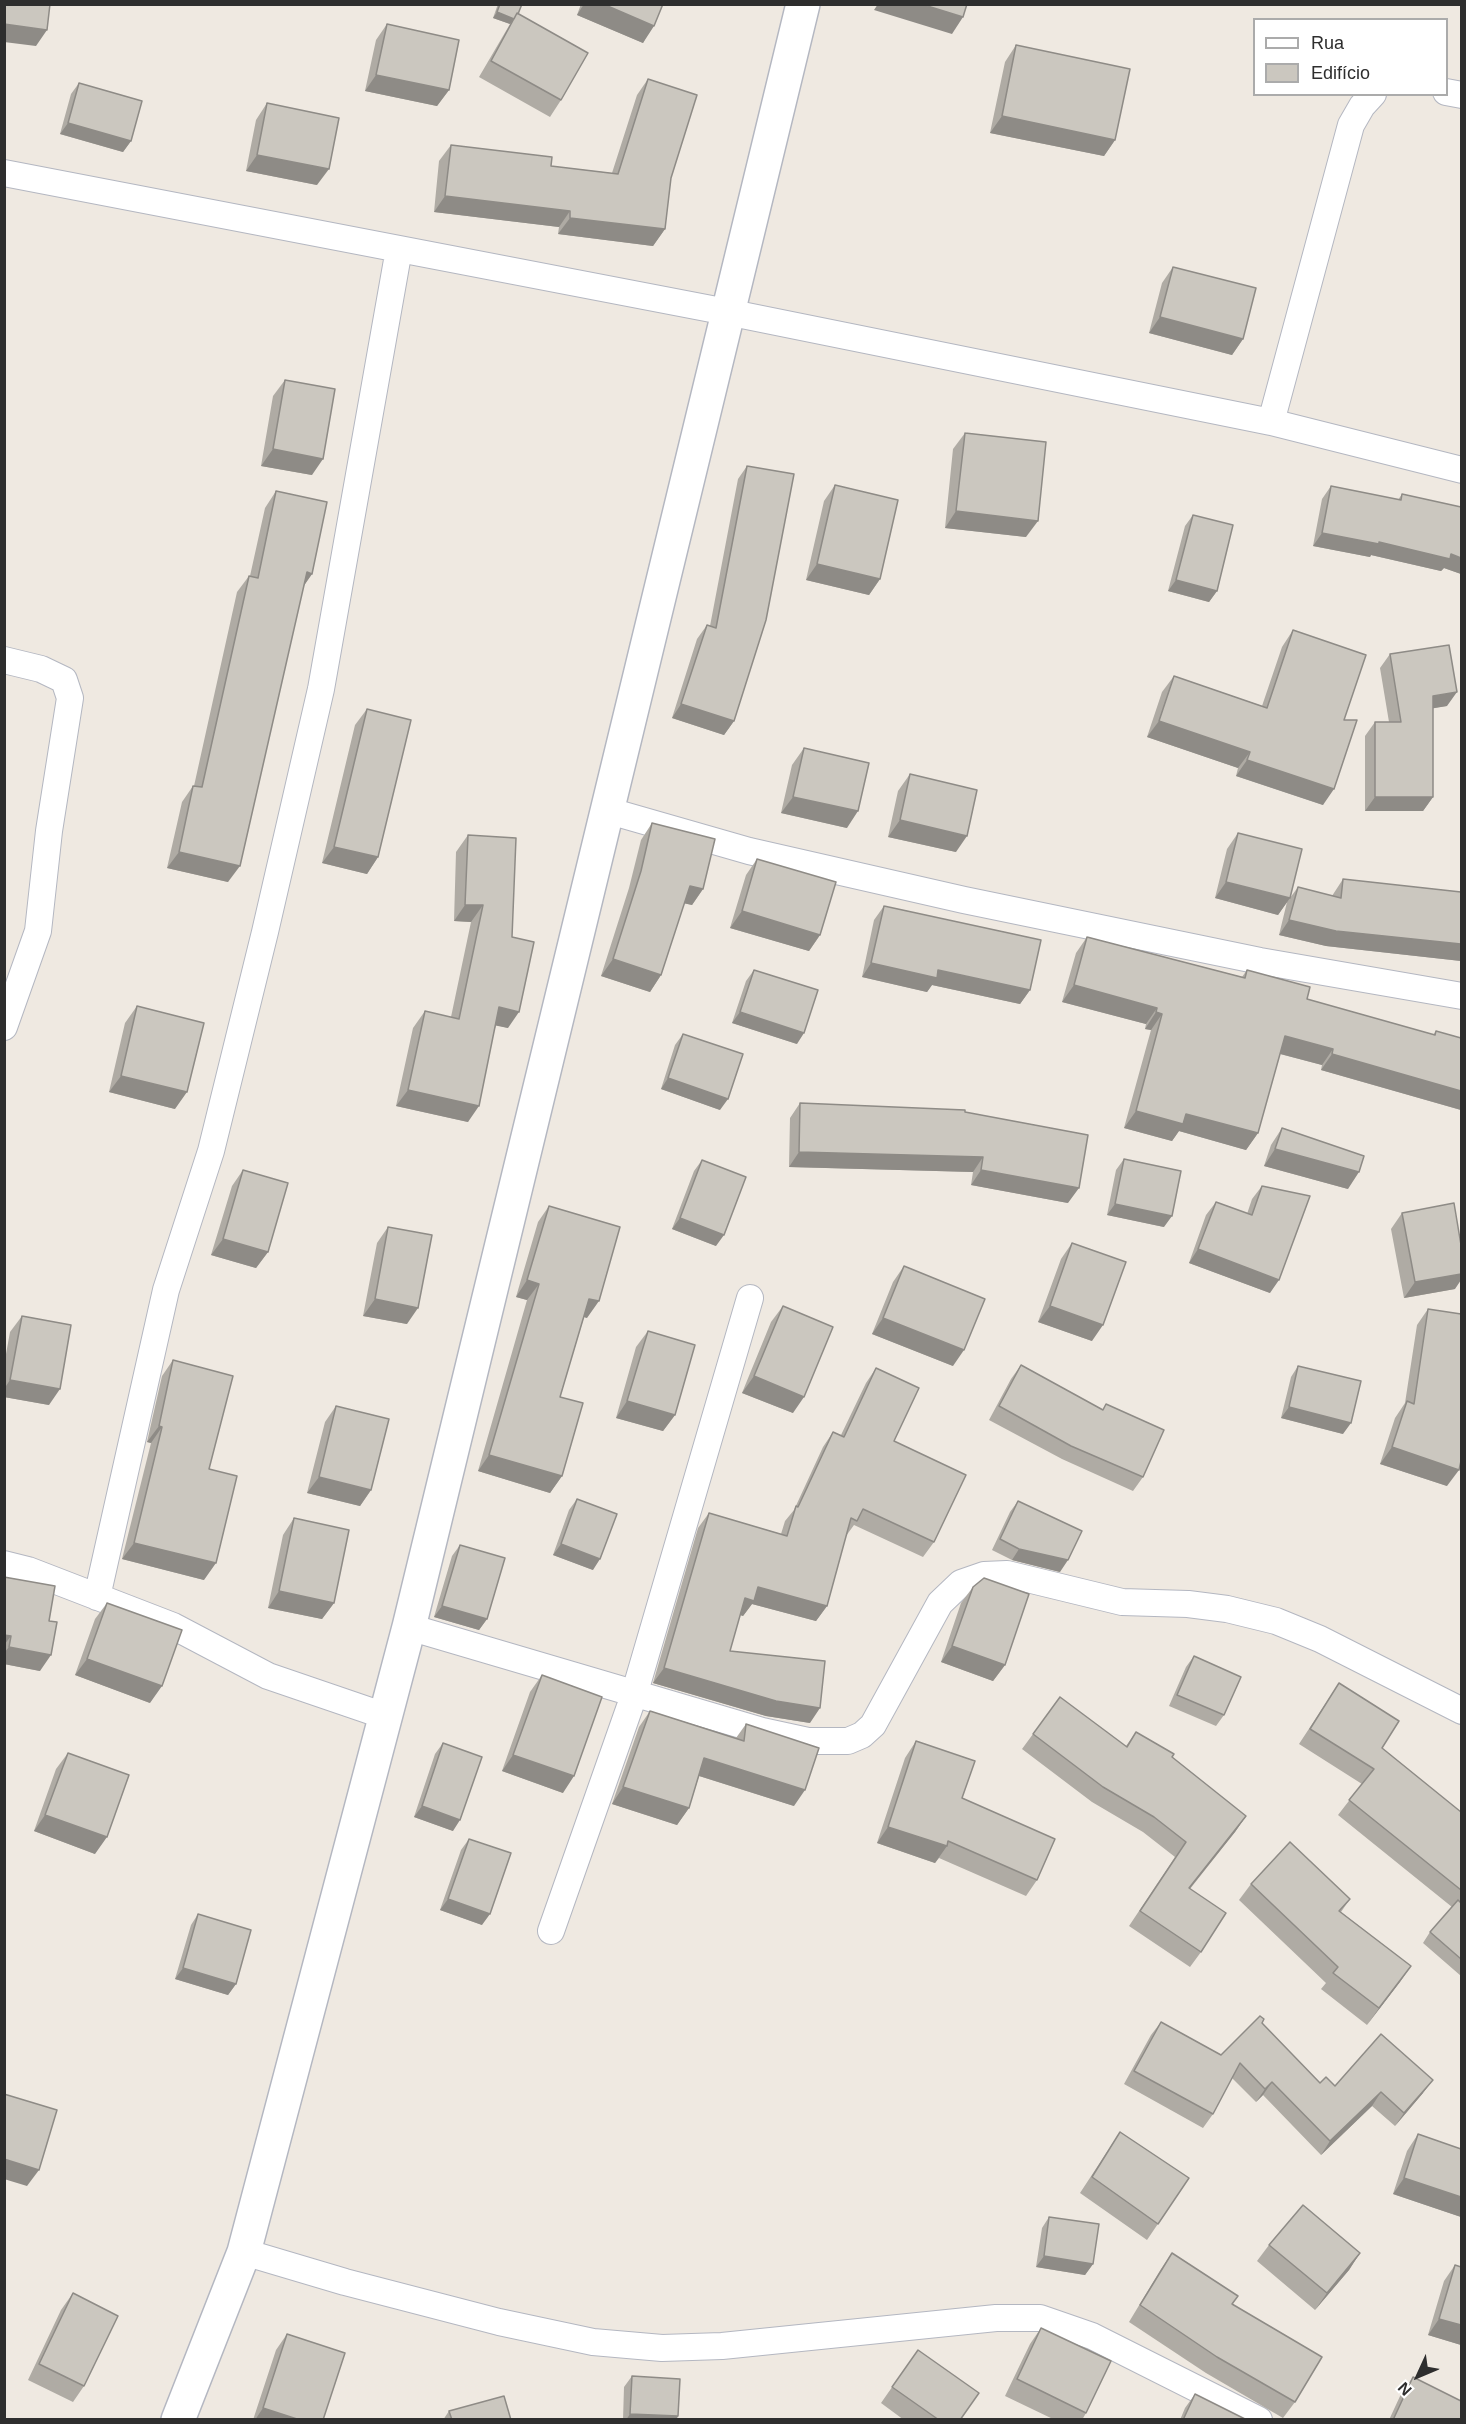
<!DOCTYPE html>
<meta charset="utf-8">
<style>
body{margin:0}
#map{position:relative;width:1466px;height:2424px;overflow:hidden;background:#efe9e1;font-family:Arial,sans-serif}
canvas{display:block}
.frame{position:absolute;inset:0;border:6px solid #2e2e2e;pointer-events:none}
.legend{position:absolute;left:1253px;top:18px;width:195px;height:78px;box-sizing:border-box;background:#fff;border:2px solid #ababab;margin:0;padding:8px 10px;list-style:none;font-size:18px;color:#2e2e2e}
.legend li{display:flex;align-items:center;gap:12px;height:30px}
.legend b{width:30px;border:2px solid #ababab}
.north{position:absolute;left:1388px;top:2346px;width:60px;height:60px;-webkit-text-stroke:4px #fff;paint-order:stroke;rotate:226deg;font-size:16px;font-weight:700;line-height:24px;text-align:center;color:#2e2e2e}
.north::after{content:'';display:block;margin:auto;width:21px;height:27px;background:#2e2e2e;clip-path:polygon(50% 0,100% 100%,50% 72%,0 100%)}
</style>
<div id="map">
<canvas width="1466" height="2424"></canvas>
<div class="frame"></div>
<ul class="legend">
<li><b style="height:8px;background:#fff"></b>Rua</li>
<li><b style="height:16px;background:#cbc7bf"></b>Edifício</li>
</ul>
<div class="north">N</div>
</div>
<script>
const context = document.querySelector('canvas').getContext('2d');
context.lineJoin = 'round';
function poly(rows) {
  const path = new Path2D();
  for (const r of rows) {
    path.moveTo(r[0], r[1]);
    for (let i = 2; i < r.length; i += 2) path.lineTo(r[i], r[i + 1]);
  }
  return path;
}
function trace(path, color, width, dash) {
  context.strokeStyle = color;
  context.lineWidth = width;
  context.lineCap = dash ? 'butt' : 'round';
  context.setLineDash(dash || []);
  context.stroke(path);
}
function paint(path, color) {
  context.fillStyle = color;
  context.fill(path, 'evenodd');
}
const street = poly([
 [1446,92,1462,95],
 [4,173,727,312,1271,422,1462,470],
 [1271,422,1351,125,1362,106,1373,94],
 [4,660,41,669,64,680,70,698,49,831,38,931,4,1027],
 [606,810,749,851,964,900,1260,961,1462,996],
 [4,1564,28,1570,173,1626,268,1676,385,1716],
 [97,1597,166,1290,211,1151,265,932,321,689,399,249],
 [409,1627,762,1731,808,1741,848,1741,862,1735,873,1725,940,1603,961,1583,984,1575,1007,1574,1122,1602,1188,1604,1227,1609,1276,1621,1320,1639,1462,1711],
 [551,1931,634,1695,750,1298],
 [244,2252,345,2282,499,2322,593,2342,662,2348,722,2346,996,2318,1040,2318,1092,2336,1259,2420]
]);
const secondary = poly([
 [178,2420,244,2252,409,1627,803,4]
]);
const wall = poly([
 [498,4,522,4,518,14,561,100,550,117,479,77,510,24,493,18],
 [581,4,663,4,643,43,577,15],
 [387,24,449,90,437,106,365,91,376,40],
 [1016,45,1115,140,1104,156,990,133,1005,62],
 [648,79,671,178,665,229,653,246,558,234,559,227,434,212,439,161,451,145,551,166,612,173,637,95],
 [79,83,131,141,123,152,60,134,71,94],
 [267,103,317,185,246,171,256,120],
 [1173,267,1243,339,1232,355,1149,333,1162,283],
 [285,380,312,475,261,466,273,396],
 [965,433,1026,537,945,528,953,449],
 [747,466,734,721,724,735,672,718,697,639,707,625,710,626,738,479],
 [835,485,880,579,869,595,806,580,824,501],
 [1331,486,1398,500,1402,494,1461,507,1461,574,1444,568,1441,571,1371,555,1370,557,1313,546,1322,499],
 [276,491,312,574,304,585,228,882,167,868,182,802,193,786,194,786,237,592,249,576,250,576,265,508],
 [1193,515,1217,591,1209,602,1168,591,1185,526],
 [1293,630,1344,720,1323,805,1236,776,1238,768,1147,737,1162,692,1174,676,1262,706,1282,647],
 [1390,654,1447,706,1433,708,1433,797,1423,811,1365,811,1365,736,1375,722,1389,722,1380,668],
 [367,709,378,857,367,874,322,863,355,725],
 [804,748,847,828,781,813,792,765],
 [910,774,956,852,888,837,898,791],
 [652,823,703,889,692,905,684,903,661,975,650,992,601,976,629,888,641,840],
 [1238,833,1290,898,1298,887,1332,896,1343,879,1461,892,1461,961,1326,946,1279,935,1287,902,1278,915,1215,898,1227,849],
 [468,835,508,1028,496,1025,468,1122,396,1106,413,1028,425,1011,451,1017,471,922,454,921,456,852],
 [757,859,820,935,809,951,730,928,746,875],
 [884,906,1030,990,1020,1004,932,985,927,992,862,977,874,920],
 [1087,937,1242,977,1247,970,1307,999,1433,1035,1436,1031,1461,1038,1461,1110,1321,1070,1322,1065,1280,1054,1258,1133,1246,1150,1179,1131,1172,1141,1124,1128,1151,1030,1145,1029,1146,1024,1062,1002,1076,953],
 [754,970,797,1044,732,1023,746,981],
 [137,1006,175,1109,109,1092,125,1023],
 [683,1034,720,1110,661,1089,675,1045],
 [800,1103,965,1112,1068,1203,971,1185,973,1172,789,1167,790,1118],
 [1282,1128,1348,1189,1264,1166,1271,1145],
 [1124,1159,1164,1227,1107,1215,1116,1170],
 [702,1160,716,1246,672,1229,694,1171],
 [243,1170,268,1252,256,1268,211,1255,232,1186],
 [1262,1186,1270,1293,1189,1263,1206,1215,1216,1202,1247,1214,1252,1199],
 [549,1206,587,1318,584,1317,560,1397,562,1476,550,1493,478,1471,527,1300,516,1297,538,1222],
 [1402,1213,1455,1289,1404,1298,1391,1229],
 [388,1227,407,1324,363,1316,377,1243],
 [1072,1243,1092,1341,1038,1322,1061,1259],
 [904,1266,953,1366,872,1334,893,1282],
 [783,1306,793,1413,742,1393,771,1322],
 [1428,1309,1447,1486,1380,1464,1395,1418,1405,1403,1417,1325],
 [22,1316,49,1405,4,1397,4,1365,10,1332],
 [648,1331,675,1415,663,1431,616,1418,636,1347],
 [173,1360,204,1580,122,1559,151,1443,147,1442,162,1376],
 [1021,1365,1102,1410,1106,1404,1143,1477,1133,1491,1062,1459,989,1420,1011,1379],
 [1298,1366,1343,1434,1281,1418,1291,1377],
 [876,1368,894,1441,934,1542,923,1557,854,1525,846,1536,827,1606,816,1621,752,1604,743,1616,740,1615,730,1651,810,1723,766,1716,653,1683,698,1528,709,1513,781,1534,785,1521,794,1510,823,1447,833,1432,841,1435,866,1383],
 [336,1406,371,1490,360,1506,307,1493,325,1422],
 [577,1499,593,1570,553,1555,569,1510],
 [1018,1501,1060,1572,1012,1560,992,1550,1010,1512],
 [294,1518,334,1603,322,1619,268,1608,283,1535],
 [460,1545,487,1619,479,1630,434,1617,452,1556],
 [4,1577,40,1671,4,1664],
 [973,1587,1005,1665,993,1681,941,1662,961,1603],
 [107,1603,150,1703,75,1675,95,1619],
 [1194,1656,1224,1715,1216,1726,1169,1706,1186,1667],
 [542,1675,563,1793,502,1771,530,1692],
 [1339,1683,1382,1748,1461,1812,1461,1976,1423,1943,1430,1932,1452,1907,1338,1815,1362,1784,1299,1744],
 [650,1711,736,1738,746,1724,794,1806,699,1776,689,1808,677,1825,612,1804,639,1727],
 [1136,1732,1172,1757,1246,1816,1235,1832,1190,1889,1201,1952,1190,1967,1129,1926,1175,1857,1143,1832,1092,1802,1022,1749,1033,1734,1126,1746],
 [916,1741,962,1798,1037,1880,1026,1896,939,1858,935,1863,877,1843,905,1758],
 [443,1743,453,1831,414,1817,435,1754],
 [68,1753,95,1854,34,1831,56,1769],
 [469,1839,482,1925,440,1910,461,1850],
 [1251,1884,1350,1899,1341,1912,1411,1966,1367,2025,1321,1989,1326,1983,1239,1900],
 [198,1914,236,1984,228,1995,175,1979,191,1925],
 [1161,2022,1221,2055,1262,2023,1320,2083,1335,2086,1423,2093,1395,2126,1372,2106,1321,2155,1263,2095,1256,2102,1232,2078,1213,2114,1203,2128,1124,2084,1151,2035],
 [1120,2132,1189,2178,1147,2240,1080,2193],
 [1418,2134,1461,2149,1461,2217,1393,2194,1407,2151],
 [1049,2217,1093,2264,1085,2275,1036,2267,1042,2228],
 [1269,2245,1360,2253,1349,2270,1315,2310,1257,2261],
 [1172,2253,1232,2304,1295,2402,1283,2418,1206,2373,1129,2322,1161,2269],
 [1455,2265,1461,2345,1428,2335,1444,2281],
 [73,2293,84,2386,73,2402,28,2380,61,2310],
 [1041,2328,1086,2413,1082,2420,1055,2420,1005,2396,1030,2344],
 [287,2334,323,2420,253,2420,276,2350],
 [918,2350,960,2420,904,2420,881,2403],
 [632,2376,678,2416,676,2420,623,2420,624,2387],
 [1413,2377,1461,2420,1389,2420,1401,2394],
 [1195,2394,1247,2420,1180,2420,1185,2408],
 [449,2411,511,2420,443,2420]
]);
const shadedWall = poly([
 [584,4,603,4,654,26,643,43,577,15],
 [878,4,921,4,963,17,952,34,874,10],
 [497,12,514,19,510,24,493,18],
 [4,24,47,30,36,46,4,42],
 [376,75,449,90,437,106,365,91],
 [1002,116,1115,140,1104,156,990,133],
 [68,123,131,141,123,152,60,134],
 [257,155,329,169,317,185,246,171],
 [445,196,570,211,559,227,434,212],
 [570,218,665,229,653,246,558,234],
 [1160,317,1243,339,1232,355,1149,333],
 [273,449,323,459,312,475,261,466],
 [956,511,1038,521,1026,537,945,528],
 [1322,533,1379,542,1451,554,1461,558,1461,574,1444,568,1441,571,1371,555,1370,557,1313,546],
 [817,564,880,579,869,595,806,580],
 [307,572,312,574,301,590],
 [1176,580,1217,591,1209,602,1168,591],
 [1457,692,1447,706,1423,710,1433,696],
 [681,704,734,721,724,735,672,718],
 [1159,721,1250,752,1238,768,1147,737],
 [1247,760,1334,789,1323,805,1236,776],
 [793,797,858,811,847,828,781,813],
 [1375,797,1433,797,1423,811,1365,811],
 [900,820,967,836,956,852,888,837],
 [334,847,378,857,367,874,322,863],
 [179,852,240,866,228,882,167,868],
 [1226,882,1290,898,1278,915,1215,898],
 [690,886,703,889,692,905,678,902],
 [465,905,483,905,471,922,454,921],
 [742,911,820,935,809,951,730,928],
 [1289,920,1461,944,1461,961,1326,946,1279,935],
 [613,959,661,975,650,992,601,976],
 [871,963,938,970,1030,990,1020,1004,932,985,927,992,862,977],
 [1074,985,1157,1008,1146,1024,1062,1002],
 [499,1007,519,1012,508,1028,488,1024],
 [740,1012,804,1033,797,1044,732,1023],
 [1156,1012,1162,1014,1151,1030,1145,1029],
 [1285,1036,1333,1049,1322,1065,1273,1052],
 [1332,1054,1461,1091,1461,1110,1321,1070],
 [121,1076,187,1092,175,1109,109,1092],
 [668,1078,728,1099,720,1110,661,1089],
 [408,1090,479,1106,468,1122,396,1106],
 [1136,1111,1186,1114,1258,1133,1246,1150,1179,1131,1172,1141,1124,1128],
 [1275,1149,1359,1172,1348,1189,1264,1166],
 [799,1152,983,1157,973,1172,789,1167],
 [981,1170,1079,1188,1068,1203,971,1185],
 [1115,1204,1172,1216,1164,1227,1107,1215],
 [680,1218,724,1235,716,1246,672,1229],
 [223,1239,268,1252,256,1268,211,1255],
 [1198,1249,1279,1280,1270,1293,1189,1263],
 [1461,1274,1461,1280,1455,1289,1404,1298,1415,1282],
 [527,1280,539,1284,527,1300,516,1297],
 [375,1299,418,1308,407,1324,363,1316],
 [589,1299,599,1301,587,1318,578,1315],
 [1050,1306,1103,1325,1092,1341,1038,1322],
 [883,1318,964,1350,953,1366,872,1334],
 [754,1376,804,1397,793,1413,742,1393],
 [10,1380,60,1389,49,1405,4,1397,4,1389],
 [627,1401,675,1415,663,1431,616,1418],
 [1289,1407,1351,1423,1343,1434,1281,1418],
 [159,1426,162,1427,151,1443,147,1442],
 [1392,1447,1459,1470,1447,1486,1380,1464],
 [489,1455,562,1476,550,1493,478,1471],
 [319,1477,371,1490,360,1506,307,1493],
 [134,1543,216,1563,204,1580,122,1559],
 [561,1544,600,1559,593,1570,553,1555],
 [1019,1549,1068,1560,1060,1572,1012,1560],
 [758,1587,827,1606,816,1621,752,1604,743,1616,735,1613,745,1598],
 [279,1591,334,1603,322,1619,268,1608],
 [442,1606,487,1619,479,1630,434,1617],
 [4,1635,11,1636,4,1645],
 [952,1646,1005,1665,993,1681,941,1662],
 [9,1647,51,1655,40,1671,4,1664,4,1653],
 [87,1659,162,1686,150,1703,75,1675],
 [664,1668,820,1708,810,1723,766,1716,653,1683],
 [513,1755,574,1776,563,1793,502,1771],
 [704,1758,805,1790,794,1806,693,1774],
 [623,1787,689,1808,677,1825,612,1804],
 [422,1806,460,1820,453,1831,414,1817],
 [45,1815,107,1837,95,1854,34,1831],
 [1246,1816,1235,1832,1178,1903,1189,1888],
 [888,1827,947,1846,935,1863,877,1843],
 [448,1899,490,1914,482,1925,440,1910],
 [1411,1966,1400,1982,1367,2025,1379,2008],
 [183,1968,236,1984,228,1995,175,1979],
 [1433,2080,1423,2093,1395,2126,1404,2113],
 [1272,2082,1263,2095,1256,2102,1265,2089],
 [1381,2092,1372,2106,1321,2155,1330,2141],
 [4,2159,39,2170,27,2186,4,2179],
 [1404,2178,1461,2197,1461,2217,1393,2194],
 [1360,2253,1349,2270,1315,2310,1327,2293],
 [1044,2256,1093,2264,1085,2275,1036,2267],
 [1439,2319,1461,2325,1461,2345,1428,2335],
 [263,2408,300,2420,255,2420],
 [630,2414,678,2416,676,2420,626,2420]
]);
const building = poly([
 [4,4,50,4,47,30,4,24,4,4],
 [500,4,522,4,518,14,517,13,514,19,497,12,500,4],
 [603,4,663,4,654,26,603,4],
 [921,4,967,4,963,17,921,4],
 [517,13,588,53,561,100,491,61,517,13],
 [387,24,459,40,449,90,376,75,387,24],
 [1016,45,1130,69,1115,140,1002,116,1016,45],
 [648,79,697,95,671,178,665,229,570,218,570,211,445,196,451,145,552,157,551,166,618,174,648,79],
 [79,83,142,101,131,141,68,123,79,83],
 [267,103,339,118,329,169,257,155,267,103],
 [1173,267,1256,288,1243,339,1160,317,1173,267],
 [285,380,335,389,323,459,273,449,285,380],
 [965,433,1046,442,1038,521,956,511,965,433],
 [747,466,794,474,766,620,734,721,681,704,707,625,716,628,747,466],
 [835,485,898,500,880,579,817,564,835,485],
 [1331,486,1401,500,1402,494,1461,507,1461,558,1451,554,1450,559,1379,542,1379,544,1322,533,1331,486],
 [276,491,327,502,312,574,307,572,240,866,179,852,193,786,202,787,249,576,258,578,276,491],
 [1193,515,1233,525,1217,591,1176,580,1193,515],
 [1293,630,1366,655,1344,720,1357,720,1334,789,1247,760,1250,752,1159,721,1174,676,1267,708,1293,630],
 [1449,645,1457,692,1433,696,1433,797,1375,797,1375,722,1401,722,1390,654,1449,645],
 [367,709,411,720,378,857,334,847,367,709],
 [804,748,869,763,858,811,793,797,804,748],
 [910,774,977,790,967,836,900,820,910,774],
 [652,823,715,839,703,889,690,886,661,975,613,959,641,871,652,823],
 [1238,833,1302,849,1290,898,1226,882,1238,833],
 [468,835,516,838,512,937,534,942,519,1012,499,1007,479,1106,408,1090,425,1011,459,1019,483,905,465,905,468,835],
 [757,859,836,882,820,935,742,911,757,859],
 [1343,879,1461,892,1461,944,1336,931,1289,920,1298,887,1341,898,1343,879],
 [884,906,1041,940,1030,990,938,970,937,978,871,963,884,906],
 [1087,937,1245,978,1247,970,1310,987,1307,999,1435,1035,1436,1031,1461,1038,1461,1091,1332,1054,1333,1049,1285,1036,1258,1133,1186,1114,1183,1124,1136,1111,1162,1014,1156,1012,1157,1008,1074,985,1087,937],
 [754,970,818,990,804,1033,740,1012,754,970],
 [137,1006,204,1023,187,1092,121,1076,137,1006],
 [683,1034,743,1054,728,1099,668,1078,683,1034],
 [800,1103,965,1110,965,1112,1088,1135,1079,1188,981,1170,983,1157,799,1152,800,1103],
 [1282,1128,1364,1156,1359,1172,1275,1149,1282,1128],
 [1124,1159,1181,1171,1172,1216,1115,1204,1124,1159],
 [702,1160,746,1177,724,1235,680,1218,702,1160],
 [243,1170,288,1183,268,1252,223,1239,243,1170],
 [1262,1186,1310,1196,1279,1280,1198,1249,1216,1202,1252,1215,1262,1186],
 [1454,1203,1461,1245,1461,1274,1415,1282,1402,1213,1454,1203],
 [549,1206,620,1227,599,1301,589,1299,560,1397,583,1403,562,1476,489,1455,539,1284,527,1280,549,1206],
 [388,1227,432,1235,418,1308,375,1299,388,1227],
 [1072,1243,1126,1262,1103,1325,1050,1306,1072,1243],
 [904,1266,985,1299,964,1350,883,1318,904,1266],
 [783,1306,833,1327,804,1397,754,1376,783,1306],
 [1428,1309,1461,1314,1461,1461,1459,1470,1392,1447,1407,1401,1414,1404,1428,1309],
 [22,1316,71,1325,60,1389,10,1380,22,1316],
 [648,1331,695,1345,675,1415,627,1401,648,1331],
 [173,1360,233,1376,209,1469,237,1476,216,1563,134,1543,162,1427,159,1426,173,1360],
 [1021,1365,1103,1410,1106,1404,1164,1430,1143,1477,1071,1446,999,1406,1021,1365],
 [1298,1366,1361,1381,1351,1423,1289,1407,1298,1366],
 [876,1368,919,1388,894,1441,966,1475,934,1542,863,1509,857,1521,851,1518,827,1606,758,1587,754,1601,745,1598,730,1651,825,1661,820,1708,776,1701,664,1668,709,1513,787,1536,796,1506,798,1507,833,1432,844,1437,876,1368],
 [336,1406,389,1419,371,1490,319,1477,336,1406],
 [577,1499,617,1514,600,1559,561,1544,577,1499],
 [1018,1501,1082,1531,1068,1560,1019,1549,1000,1539,1018,1501],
 [294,1518,349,1530,334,1603,279,1591,294,1518],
 [460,1545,505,1558,487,1619,442,1606,460,1545],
 [4,1577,55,1586,49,1621,57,1622,51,1655,9,1647,11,1636,4,1635,4,1577],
 [984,1578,1029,1594,1005,1665,952,1646,973,1587,984,1578],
 [107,1603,182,1630,162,1686,87,1659,107,1603],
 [1194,1656,1241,1677,1224,1715,1177,1695,1194,1656],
 [542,1675,602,1697,574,1776,513,1755,542,1675],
 [1339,1683,1399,1721,1382,1748,1461,1812,1461,1890,1349,1800,1374,1769,1310,1729,1339,1683],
 [1060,1697,1127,1747,1136,1732,1174,1754,1172,1757,1246,1816,1189,1888,1226,1913,1201,1952,1140,1911,1186,1842,1154,1817,1103,1787,1033,1734,1060,1697],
 [650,1711,744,1741,746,1724,819,1748,805,1790,704,1758,689,1808,623,1787,650,1711],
 [916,1741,975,1761,962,1798,1055,1839,1037,1880,948,1841,947,1846,888,1827,916,1741],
 [443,1743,482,1757,460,1820,422,1806,443,1743],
 [68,1753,129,1775,107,1837,45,1815,68,1753],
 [469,1839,511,1853,490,1914,448,1899,469,1839],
 [1290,1842,1350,1899,1339,1911,1411,1966,1379,2008,1333,1973,1338,1967,1251,1884,1290,1842],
 [1458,1900,1461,1903,1461,1959,1430,1932,1458,1900],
 [198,1914,251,1930,236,1984,183,1968,198,1914],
 [1260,2016,1264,2019,1262,2023,1320,2083,1326,2077,1335,2086,1381,2034,1433,2080,1404,2113,1381,2092,1330,2141,1272,2082,1265,2089,1240,2063,1213,2114,1134,2071,1161,2022,1221,2055,1260,2016],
 [4,2094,57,2110,39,2170,4,2159,4,2094],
 [1120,2132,1189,2178,1158,2224,1092,2177,1120,2132],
 [1418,2134,1461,2149,1461,2197,1404,2178,1418,2134],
 [1303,2205,1360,2253,1327,2293,1269,2245,1303,2205],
 [1049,2217,1099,2224,1093,2264,1044,2256,1049,2217],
 [1172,2253,1238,2296,1232,2304,1322,2357,1295,2402,1217,2357,1140,2305,1172,2253],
 [1455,2265,1461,2267,1461,2325,1439,2319,1455,2265],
 [73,2293,118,2316,84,2386,39,2364,73,2293],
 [1041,2328,1111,2361,1086,2413,1017,2379,1041,2328],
 [287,2334,345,2353,323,2420,300,2420,263,2408,287,2334],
 [918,2350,979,2393,960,2420,939,2420,892,2387,918,2350],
 [632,2376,680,2379,678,2416,630,2414,632,2376],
 [1413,2377,1461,2401,1461,2420,1393,2420,1413,2377],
 [1195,2394,1247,2420,1183,2420,1195,2394],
 [504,2396,511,2420,452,2420,449,2411,504,2396]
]);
trace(street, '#b4b7c1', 28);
trace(secondary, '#b4b7c1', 36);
trace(street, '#fff', 26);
trace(secondary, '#fff', 33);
paint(wall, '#afaba4');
paint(shadedWall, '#8e8b86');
paint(building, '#cbc7bf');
trace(building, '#8e8b86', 1.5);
</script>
